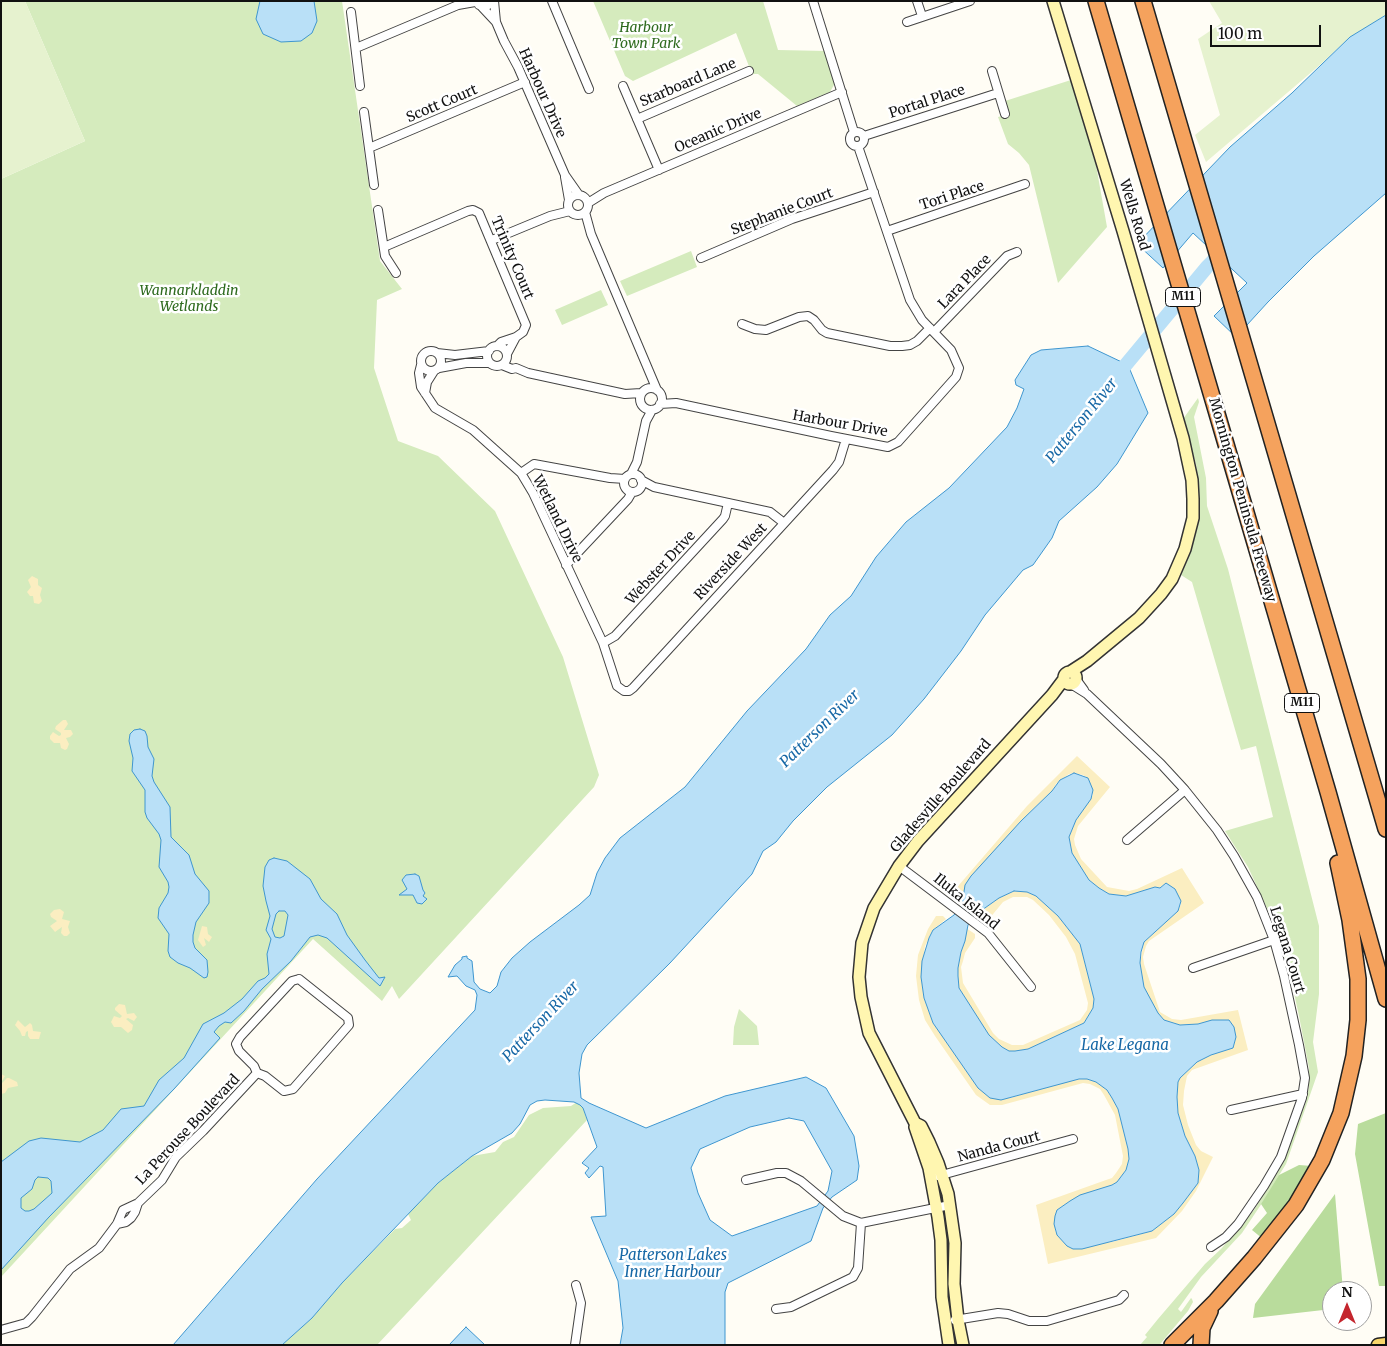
<!DOCTYPE html>
<style>
body{margin:0}
#map{position:relative;width:1387px;height:1346px;overflow:hidden;background:#fffdf5;font-family:Merriweather,serif}
canvas{display:block}
.frame{position:absolute;inset:0;border:2px solid #111;pointer-events:none}
.north{position:absolute;left:1322px;top:1281px;width:50px;height:50px;box-sizing:border-box;background:#fff;border:1px solid #a0a0a0;border-radius:50%;rotate:0deg;font-size:14px;font-weight:700;line-height:20px;text-align:center;color:#111}
.north::after{content:'';display:block;margin:auto;width:18px;height:22px;background:#c4262e;clip-path:polygon(50% 0,100% 100%,50% 72%,0 100%)}
.scale{position:absolute;left:1210px;top:25px;width:111px;height:22px;box-sizing:border-box;border:2px solid #111;border-top:0;padding-left:6px;font-size:15px;line-height:18px;white-space:nowrap;color:#111;-webkit-text-stroke:4px #fff;paint-order:stroke}
</style>
<div id="map">
<canvas width="1387" height="1346"></canvas>
<div class="frame"></div>
<div class="north">N</div>
<div class="scale">100 m</div>
</div>
<script>
const context = document.querySelector('canvas').getContext('2d');
context.lineJoin = 'round';
function paint(path, color) {
  context.fillStyle = color;
  context.fill(path, 'evenodd');
}
function poly(rows) {
  const path = new Path2D();
  for (const r of rows) {
    if (r.length === 3) {
      path.moveTo(r[0] + r[2], r[1]);
      path.arc(r[0], r[1], r[2], 0, 2 * Math.PI);
      continue;
    }
    path.moveTo(r[0], r[1]);
    for (let i = 2; i < r.length; i += 2) path.lineTo(r[i], r[i + 1]);
  }
  return path;
}
function trace(path, color, width, dash) {
  context.strokeStyle = color;
  context.lineWidth = width;
  context.lineCap = dash ? 'butt' : 'round';
  context.setLineDash(dash || []);
  context.stroke(path);
}
function label(font, color, halo, rows, align = 'center') {
  context.font = font + ' Merriweather,serif';
  context.lineWidth = 5;
  context.setLineDash([]);
  context.textBaseline = 'middle';
  context.strokeStyle = halo;
  context.fillStyle = color;
  for (const [text, x, y, turn = 0] of rows) {
    context.save();
    context.translate(x, y);
    context.rotate((+turn || 0) * Math.PI / 180);
    context.textAlign = isNaN(turn) ? turn : align;
    if (halo) context.strokeText(text, 0, 0);
    context.fillText(text, 0, 0);
    context.restore();
  }
}
const green = poly([
 [25,1,342,1,380,261,402,289,377,300,374,368,398,441,438,456,495,511,563,657,599,775,594,787,399,999,392,986,382,1001,313,939,1,1277,1,179,85,141],
 [593,1,763,1,778,50,826,51,835,83,830,92,797,106,758,74,752,74,736,33,633,81,625,76],
 [1071,80,1096,165,1107,227,1058,283,1029,165,1019,153,1008,144,998,117,1009,114,1005,101],
 [691,251,697,267,627,296,620,281],
 [601,290,608,305,562,325,555,310],
 [1198,398,1199,402,1194,417,1206,478,1207,506,1228,569,1319,926,1319,994,1313,1042,1318,1072,1286,1164,1262,1203,1242,1233,1201,1277,1178,1309,1181,1312,1191,1298,1192,1299,1193,1302,1188,1311,1161,1343,1159,1345,1140,1345,1147,1337,1145,1335,1158,1319,1205,1264,1221,1249,1254,1210,1281,1165,1306,1102,1309,1087,1309,1068,1299,1016,1291,979,1277,930,1248,867,1225,831,1273,817,1256,746,1241,750,1192,582,1181,575,1191,551,1199,520,1199,490,1196,464,1183,419],
 [739,1009,757,1026,759,1045,733,1045,734,1027],
 [577,1102,583,1108,587,1120,377,1345,282,1345,312,1318,342,1283,395,1229,402,1228,411,1220,408,1214,438,1183,472,1156,495,1152,503,1142,514,1137,529,1115,543,1108,571,1106]
]);
const forest = poly([
 [1386,1113,1386,1286,1379,1286,1355,1154,1358,1124],
 [1299,1165,1312,1166,1295,1198,1263,1239,1252,1230,1267,1213,1261,1204,1279,1175],
 [1335,1194,1343,1291,1332,1291,1332,1309,1253,1318,1255,1304]
]);
const sand = poly([
 [32,576,38,579,38,585,42,588,40,595,42,601,39,604,34,603,33,596,30,596,27,592,31,587,28,580],
 [63,720,66,720,68,724,64,730,71,730,73,734,70,737,66,738,69,744,67,749,65,750,61,748,60,743,54,743,50,739,50,736,53,732,59,736,61,735,61,733,55,729,56,726],
 [1077,756,1110,787,1078,826,1074,839,1075,845,1081,859,1107,887,1129,891,1137,889,1182,868,1204,903,1149,941,1146,946,1143,957,1144,964,1160,1012,1172,1019,1181,1020,1238,1010,1248,1050,1192,1070,1187,1076,1184,1091,1183,1105,1188,1125,1196,1145,1201,1151,1213,1157,1196,1191,1182,1211,1156,1238,1048,1264,1036,1205,1106,1180,1112,1178,1116,1173,1122,1164,1123,1156,1115,1115,1104,1095,1100,1089,1090,1084,1083,1083,1002,1105,990,1105,976,1095,935,1036,925,1020,919,1000,916,976,918,955,928,929,936,916,943,916,946,919,933,930,925,946,921,977,924,998,933,1023,978,1088,1010,1098,1071,1080,1087,1079,1096,1082,1107,1090,1118,1109,1128,1149,1129,1159,1126,1170,1117,1182,1112,1185,1070,1201,1057,1210,1055,1230,1057,1235,1067,1246,1112,1242,1152,1231,1174,1214,1183,1203,1198,1183,1199,1170,1195,1156,1185,1136,1178,1113,1177,1097,1178,1082,1180,1078,1197,1062,1211,1055,1233,1048,1235,1041,1236,1037,1205,1022,1198,1024,1180,1025,1164,1020,1158,1013,1150,1001,1144,987,1140,963,1144,942,1178,911,1181,904,1163,885,1160,888,1155,887,1127,896,1109,894,1099,888,1089,880,1072,853,1069,837,1076,820,1093,795,1088,778,1083,775,1074,773,1069,774,1056,784,1052,791,1021,821,964,890,964,895,953,892,1027,806],
 [1014,891,1027,892,1036,896,1058,916,1080,944,1094,999,1093,1008,1084,1023,1028,1049,1015,1051,1009,1051,1002,1047,989,1035,959,988,958,968,961,952,965,941,966,928,975,934,975,938,965,953,963,961,961,967,963,983,993,1033,999,1039,1012,1045,1023,1045,1080,1020,1087,1010,1088,1003,1075,954,1066,937,1049,915,1033,900,1027,897,1013,897,1003,902,989,919,982,919,980,916,980,912,999,898],
 [60,909,64,912,62,919,70,921,68,927,70,933,67,936,64,936,61,933,62,927,55,932,50,926,57,921,51,917,50,914,54,910],
 [202,926,207,927,208,934,212,937,209,942,204,938,206,945,203,947,198,940],
 [119,1004,125,1005,127,1014,134,1013,137,1017,134,1021,128,1018,126,1019,133,1025,132,1030,128,1033,121,1027,114,1027,111,1022,114,1016,120,1018,122,1016,115,1010,115,1008],
 [18,1020,25,1027,30,1023,32,1025,33,1031,41,1032,39,1039,30,1039,28,1036,28,1031,26,1032,25,1036,22,1036,20,1031,15,1025],
 [1,1074,5,1076,2,1081,2,1083,7,1078,9,1078,17,1082,18,1086,8,1088,5,1093,1,1094]
]);
const pitch = poly([
 [1,1,25,1,85,141,1,179],
 [1209,1,1386,1,1386,15,1350,37,1321,64,1206,162,1195,135,1220,115,1198,39,1222,23]
]);
const water = poly([
 [260,1,314,1,317,21,312,33,301,41,281,42,263,34,256,19,260,1],
 [1386,15,1386,193,1314,256,1268,302,1236,337,1214,316,1247,283,1193,233,1163,268,1137,244,1230,147,1292,93,1350,37,1386,15],
 [1088,346,1128,365,1148,413,1117,464,1097,487,1059,521,1052,538,1033,565,1023,570,985,615,961,651,924,699,892,735,827,787,793,821,776,842,763,851,752,874,670,963,587,1045,582,1054,579,1073,581,1098,589,1103,646,1128,725,1096,806,1077,826,1088,854,1136,859,1166,857,1180,832,1197,823,1208,811,1241,728,1283,725,1292,725,1345,620,1345,623,1328,618,1281,591,1217,606,1216,603,1167,600,1166,589,1178,585,1173,589,1168,582,1163,597,1147,583,1108,580,1105,574,1102,545,1100,537,1101,530,1105,520,1124,512,1133,472,1156,438,1183,342,1283,312,1318,282,1345,173,1345,317,1179,475,1010,477,995,475,990,466,986,457,976,448,977,455,965,462,959,462,957,467,956,467,958,472,961,474,982,480,989,490,993,497,986,501,972,512,958,530,942,579,905,590,895,597,873,605,858,620,838,685,787,747,711,806,649,830,615,851,596,876,557,906,522,949,488,1007,427,1017,408,1024,389,1016,385,1015,380,1031,355,1041,350,1088,346],
 [789,1118,804,1121,832,1171,828,1191,817,1206,732,1236,710,1220,698,1193,691,1168,700,1149,750,1127,789,1118],
 [140,729,145,731,147,736,148,747,154,759,152,776,154,782,170,807,171,837,189,855,195,874,209,891,209,903,196,922,193,935,193,942,195,948,207,960,208,972,207,977,204,978,190,968,178,963,170,957,168,951,169,934,158,918,159,908,168,893,169,887,168,882,159,867,161,840,159,834,147,818,145,812,145,790,132,771,133,758,129,741,130,734,134,730,140,729],
 [1074,773,1088,778,1093,790,1091,799,1076,820,1069,837,1072,853,1089,880,1099,888,1109,894,1126,896,1155,887,1160,888,1166,883,1175,889,1181,901,1178,911,1144,942,1141,952,1140,963,1144,987,1158,1013,1164,1020,1180,1025,1198,1024,1212,1020,1229,1020,1234,1027,1236,1037,1233,1048,1211,1055,1197,1062,1180,1078,1178,1082,1177,1097,1178,1113,1185,1136,1195,1156,1199,1170,1198,1183,1183,1203,1174,1214,1152,1231,1082,1249,1073,1249,1067,1246,1057,1235,1054,1224,1055,1216,1057,1210,1070,1201,1080,1195,1112,1185,1117,1182,1126,1170,1129,1159,1128,1149,1118,1109,1112,1098,1107,1090,1096,1082,1087,1079,1079,1079,1001,1100,990,1098,978,1088,933,1023,924,998,921,977,922,961,929,938,933,930,954,915,962,905,965,885,971,876,1021,821,1052,791,1060,780,1074,773],
 [1014,891,1027,892,1036,896,1058,916,1080,944,1094,999,1093,1008,1084,1023,1028,1049,1015,1051,1009,1051,1002,1047,989,1035,959,988,958,976,958,968,961,952,965,941,968,925,975,915,999,898,1014,891],
 [274,858,287,861,310,879,321,899,337,914,347,935,365,960,379,978,385,977,380,986,327,938,318,935,310,937,291,961,262,989,244,1011,231,1023,225,1022,219,1026,214,1032,220,1038,174,1089,49,1217,1,1270,1,1162,29,1141,41,1138,80,1142,103,1130,121,1109,144,1106,159,1080,184,1058,203,1024,224,1013,242,999,258,981,265,978,269,974,267,954,271,939,266,930,270,916,266,901,263,886,265,867,269,860,274,858],
 [279,911,285,911,288,915,284,936,280,938,275,937,272,929,276,914,279,911],
 [38,1177,48,1178,51,1181,52,1193,34,1209,29,1211,25,1211,21,1208,21,1198,32,1189,35,1180,38,1177],
 [415,874,419,876,423,890,425,893,423,896,427,899,422,904,417,903,413,895,399,895,407,889,402,880,406,875,415,874],
 [466,1327,467,1328,485,1345,449,1345,466,1327]
]);
const river = poly([
 [1114,379,1207,267,1225,249]
]);
const street = poly([
 [494,1,496,22],
 [552,1,589,89],
 [813,1,854,132],
 [917,1,922,16],
 [479,5,487,6,492,1],
 [481,6,496,22,504,41,518,67,565,175,579,195],
 [351,12,360,86],
 [907,22,970,1],
 [356,48,458,5,475,2],
 [992,71,1005,114],
 [623,86,659,170],
 [364,112,374,185],
 [637,119,749,71],
 [857,139,7],
 [864,136,998,93],
 [369,148,525,82],
 [565,177,569,200],
 [578,205,10],
 [588,203,604,193,842,92],
 [378,210,385,256,396,273],
 [585,212,591,234,657,390],
 [887,231,1025,184],
 [492,240,550,216,570,211],
 [384,247,468,211,473,210,479,213,526,325,523,332,516,337,501,342,497,346],
 [701,258,792,219,874,192],
 [742,324,755,329,766,330,799,317,808,316,814,320,822,330,827,333,890,346,902,346,910,345,917,341,930,328],
 [934,332,1007,256,1017,252],
 [497,356,10],
 [431,361,10],
 [437,353,455,355,489,351],
 [507,354,516,337],
 [421,365,419,373,421,387,435,408,473,430,521,473,533,493,603,643,617,686,624,691,629,691,633,688,833,470,839,462,846,439],
 [502,365,512,369,516,368,528,373,625,394,641,393],
 [439,368,466,363,489,363],
 [651,399,11],
 [425,393,427,382,434,371],
 [660,404,676,403,831,436,888,447,898,442,956,377,959,368,951,350,922,320,910,300,858,146],
 [521,473,534,464,610,478,625,479],
 [633,483,9],
 [631,474,637,462,646,421,652,410],
 [641,480,654,487,770,512,784,523],
 [566,565,628,499,632,492],
 [603,643,615,636,723,519,725,516,728,503],
 [1076,679,1084,690],
 [1071,684,1087,694,1161,764,1185,790,1217,830,1234,856,1257,897,1274,940,1284,976,1299,1045,1305,1078,1302,1098,1281,1157,1264,1186,1238,1224,1226,1237,1211,1247],
 [1127,840,1185,790],
 [899,866,988,933,1031,987],
 [1193,968,1274,940],
 [299,979,348,1018,349,1025,293,1089,284,1091,265,1076,257,1073,254,1066,239,1051,236,1044,240,1037,292,981,299,979],
 [1231,1110,1303,1094],
 [938,1176,1073,1139],
 [746,1180,777,1173,786,1173,801,1181,843,1216,861,1223,950,1205],
 [117,1224,126,1222,131,1218,135,1212,138,1203],
 [776,1309,791,1307,853,1277,858,1268,861,1223],
 [955,1320,998,1313,1008,1314,1029,1321,1047,1321,1119,1300,1124,1295],
 [1,1330,26,1323,32,1317,70,1269,99,1248,117,1224,123,1210,138,1203,162,1180,176,1157,203,1131,257,1073],
 [575,1345,581,1303,576,1285]
]);
const secondary = poly([
 [1053,1,1123,231,1183,438,1192,480,1193,499,1193,518,1185,549,1172,579,1161,594,1139,618,1087,661,1070,672],
 [1070,678,6],
 [915,1127,929,1168,938,1217,941,1240,942,1297,949,1345],
 [963,1345,958,1320,954,1284,955,1243,948,1194,938,1163,929,1142,921,1126,915,1123,869,1033,861,997,859,977,862,943,874,908,899,866,918,841,1052,695,1064,679]
]);
const primary = poly([
 [1378,1345,1386,1344]
]);
const highway = poly([
 [1096,1,1328,792,1386,999],
 [1143,1,1386,829],
 [1172,1345,1216,1301,1254,1258,1296,1205,1322,1160,1341,1113,1354,1056,1358,1020,1358,979,1350,920,1338,863],
 [1201,1345,1202,1328,1210,1311]
]);
const shields = [
 [1183,297,35],
 [1302,703,35]
];
const shieldNames = [
 ["M11",1183,297],
 ["M11",1302,703]
];
const parkNames = [
 ["Harbour",646,28],
 ["Town Park",646,44],
 ["Wannarkladdin",189,291],
 ["Wetlands",189,307]
];
const streetNames = [
 ["Starboard Lane",688,83,-23],
 ["Harbour Drive",542,93,66],
 ["Portal Place",927,102,-18],
 ["Scott Court",442,104,-23],
 ["Oceanic Drive",718,131,-23],
 ["Tori Place",952,196,-18],
 ["Stephanie Court",782,212,-21],
 ["Wells Road",1134,215,73],
 ["Trinity Court",512,258,67],
 ["Lara Place",965,282,-46],
 ["Harbour Drive",840,424,10],
 ["Mornington Peninsula Freeway",1242,500,74],
 ["Wetland Drive",557,519,64],
 ["Riverside West",731,562,-47],
 ["Webster Drive",661,568,-47],
 ["Gladesville Boulevard",941,796,-49],
 ["Iluka Island",966,902,39],
 ["Legana Court",1287,950,73],
 ["La Perouse Boulevard",188,1130,-47],
 ["Nanda Court",999,1147,-15]
];
const waterNames = [
 ["Patterson River",1082,421,-51],
 ["Patterson River",820,729,-44],
 ["Patterson River",541,1022,-47],
 ["Lake Legana",1125,1046],
 ["Patterson Lakes",673,1256],
 ["Inner Harbour",673,1273]
];
paint(green, '#d5ebbd');
paint(forest, '#b9dc9c');
paint(sand, '#fbeec1');
paint(pitch, '#e6f2cf');
paint(water, '#b9e0f7');
trace(water, '#3f96cf', 1);
trace(river, '#b9e0f7', 14);
trace(street, '#444', 10);
trace(secondary, '#333', 14);
trace(primary, '#222', 15);
trace(highway, '#222', 18);
trace(street, '#fff', 8);
trace(secondary, '#fff6b0', 11);
trace(primary, '#f9d66b', 12);
trace(highway, '#f5a25d', 15);
for (const [x, y, w] of shields) {
  const box = new Path2D();
  box.roundRect(x - w / 2, y - 9.5, w, 19, 4);
  context.fillStyle = '#fff';
  context.fill(box);
  trace(box, '#111', 1);
}
label('bold 12px', '#111', null, shieldNames);
label('italic 14px', '#2f6b1f', '#fff', parkNames);
label('14px', '#111', '#fff', streetNames);
label('italic 15px', '#1768a6', '#fff', waterNames);
</script>
